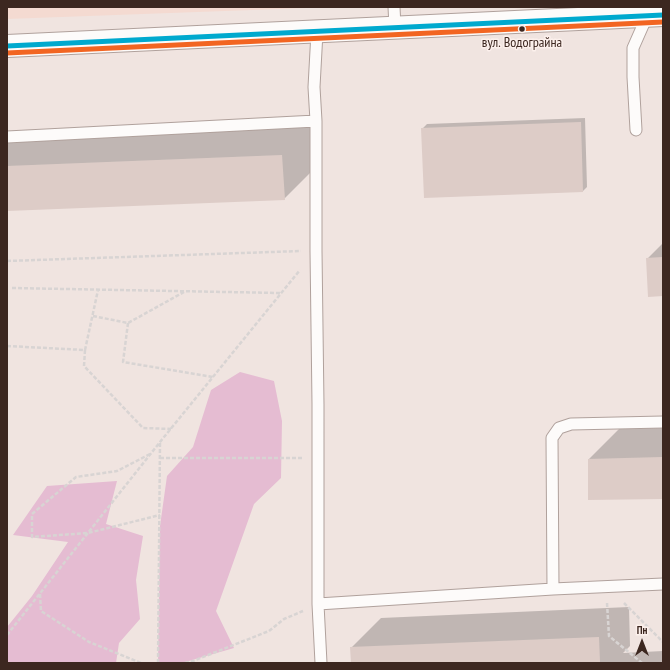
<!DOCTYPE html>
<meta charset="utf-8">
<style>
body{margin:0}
#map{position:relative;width:670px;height:670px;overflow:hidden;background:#f0e4e0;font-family:"PT Sans Narrow",sans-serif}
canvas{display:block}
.frame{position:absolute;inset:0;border:8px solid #3c2720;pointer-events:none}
.north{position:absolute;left:622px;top:622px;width:40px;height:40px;-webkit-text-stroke:3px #fcf0ec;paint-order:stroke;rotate:0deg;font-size:11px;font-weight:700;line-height:16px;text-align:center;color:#3c2720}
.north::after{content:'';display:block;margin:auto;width:14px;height:18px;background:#3c2720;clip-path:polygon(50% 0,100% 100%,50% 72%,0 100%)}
</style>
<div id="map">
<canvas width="670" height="670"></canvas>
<div class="frame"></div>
<div class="north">Пн</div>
</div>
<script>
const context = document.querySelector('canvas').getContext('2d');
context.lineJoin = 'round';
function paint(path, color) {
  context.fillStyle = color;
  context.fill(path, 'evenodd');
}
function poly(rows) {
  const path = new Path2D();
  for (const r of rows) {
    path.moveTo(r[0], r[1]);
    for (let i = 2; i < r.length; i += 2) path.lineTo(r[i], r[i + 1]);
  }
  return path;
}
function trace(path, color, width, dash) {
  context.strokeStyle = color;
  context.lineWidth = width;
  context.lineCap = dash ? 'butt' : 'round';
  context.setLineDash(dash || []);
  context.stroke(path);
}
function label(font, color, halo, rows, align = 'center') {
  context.font = font + ' "PT Sans Narrow",sans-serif';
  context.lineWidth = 3;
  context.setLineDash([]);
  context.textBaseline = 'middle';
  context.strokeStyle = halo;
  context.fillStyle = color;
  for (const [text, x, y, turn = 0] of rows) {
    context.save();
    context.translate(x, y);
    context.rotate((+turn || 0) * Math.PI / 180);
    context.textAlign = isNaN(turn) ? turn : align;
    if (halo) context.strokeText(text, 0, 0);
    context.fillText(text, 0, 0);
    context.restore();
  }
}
const built = poly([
 [7,7,334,7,7,19]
]);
const green = poly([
 [240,372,274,381,282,421,281,478,254,504,216,611,234,648,182,663,158,663,160,526,167,476,193,447,211,390],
 [117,481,106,524,143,536,136,580,140,619,119,643,116,663,7,663,7,627,32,596,68,542,13,535,47,486]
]);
const shadow = poly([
 [585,118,587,187,583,191,422,129,427,124],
 [312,126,314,169,284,199,7,210,7,138],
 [662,244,663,244,663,295,647,259],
 [663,428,663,498,589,459,619,429],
 [629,607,630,646,623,653,663,651,663,663,352,663,351,648,381,618]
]);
const building = poly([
 [581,122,583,192,424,198,421,128],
 [282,155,285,200,7,211,7,166],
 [663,257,663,296,648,297,646,258],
 [663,457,663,499,588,500,588,459],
 [599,637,600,663,351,663,350,647]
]);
const path = poly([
 [7,261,301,251],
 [12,288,280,293],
 [93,316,128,323,184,292],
 [128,323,123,362,213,377],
 [7,346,85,350,98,290],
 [85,350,84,366,143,428,171,429],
 [150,454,117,471,76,477,32,514,32,537,88,533,160,515],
 [160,458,302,458],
 [40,594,41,611,89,642,141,663],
 [607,603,609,636,642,663],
 [624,603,663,642],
 [7,635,160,442,300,270],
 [158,663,160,442],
 [185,663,193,661,269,631,284,619,303,611]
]);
const service = poly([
 [394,7,395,27],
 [317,32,314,87,316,121,316,251,318,404,318,604,321,663],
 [636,130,633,77,633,48,648,14],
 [7,137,316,121],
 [553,589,552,438,559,428,571,424,663,422],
 [318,604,553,589,663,584]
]);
const tertiary = poly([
 [7,46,663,15]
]);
const bus1 = poly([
 [7,46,663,15]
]);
const bus2 = poly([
 [7,53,663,22]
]);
const markers = [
 [522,29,3.5,"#3c2720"]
];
const busNames = [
 ["вул. Водограйна",522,43]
];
paint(built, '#f4dad1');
paint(green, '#e5bcd2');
paint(shadow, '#0003');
paint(building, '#ddccc7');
trace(service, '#b0a19c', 13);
trace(tertiary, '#b0a19c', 24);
trace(path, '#d8d4d3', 2.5, [4, 2]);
trace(service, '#fdfbfa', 11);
trace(tertiary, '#fdfbfa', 22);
trace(bus1, '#00a9ce', 5);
trace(bus2, '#f26522', 5);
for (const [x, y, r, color] of markers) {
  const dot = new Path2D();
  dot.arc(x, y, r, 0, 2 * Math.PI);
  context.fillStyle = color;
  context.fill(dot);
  trace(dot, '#fcf0ec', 1.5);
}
label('14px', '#3c2720', '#fcf0ec', busNames);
</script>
